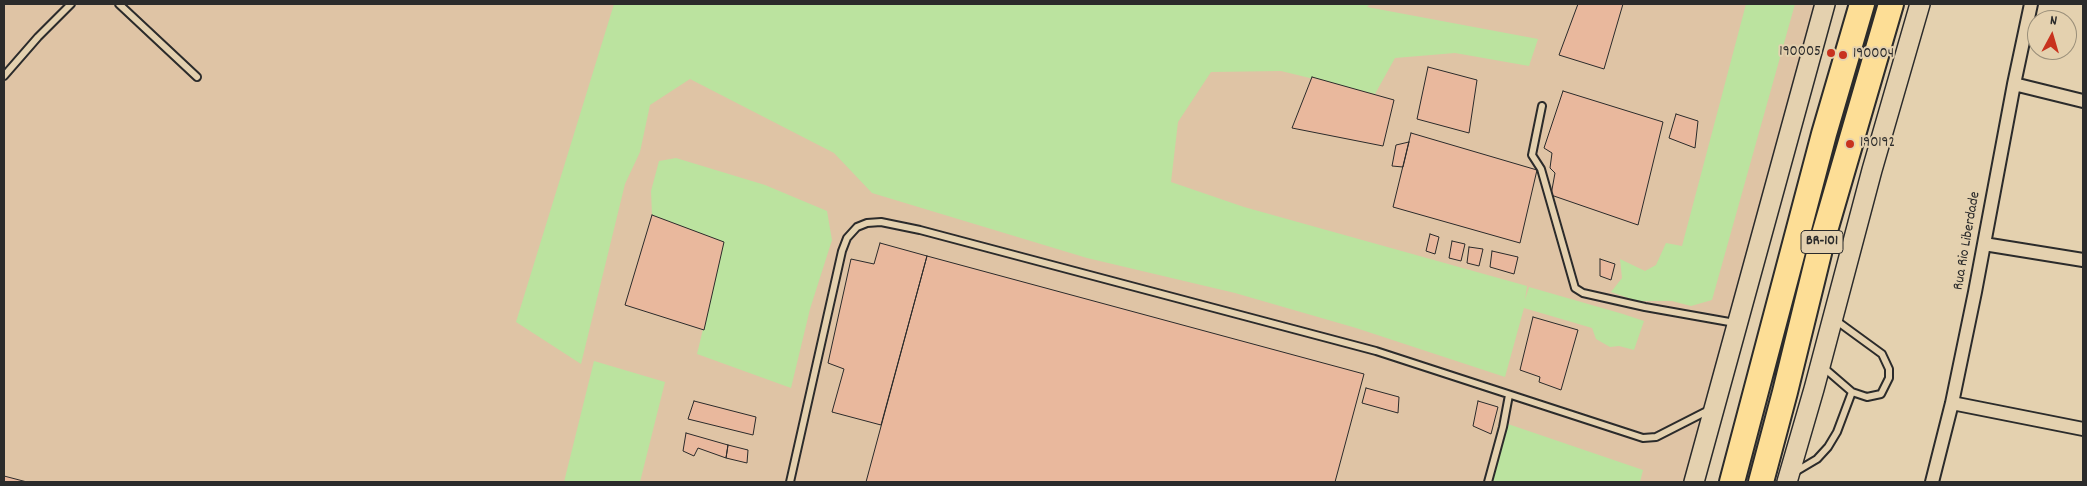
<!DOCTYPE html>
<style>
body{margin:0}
#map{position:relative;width:2087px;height:486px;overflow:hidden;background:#e4d1af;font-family:Dekko,sans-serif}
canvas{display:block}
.frame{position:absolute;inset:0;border:5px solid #2b2b2b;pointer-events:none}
.north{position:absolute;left:2027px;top:10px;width:50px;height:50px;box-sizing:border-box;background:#e4d1af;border:1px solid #9a8f7a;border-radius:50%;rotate:6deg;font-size:14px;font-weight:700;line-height:20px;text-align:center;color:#2b2b2b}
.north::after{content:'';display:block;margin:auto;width:18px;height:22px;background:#c8321e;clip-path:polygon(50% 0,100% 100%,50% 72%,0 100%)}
</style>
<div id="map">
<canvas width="2087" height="486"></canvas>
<div class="frame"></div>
<div class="north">N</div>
</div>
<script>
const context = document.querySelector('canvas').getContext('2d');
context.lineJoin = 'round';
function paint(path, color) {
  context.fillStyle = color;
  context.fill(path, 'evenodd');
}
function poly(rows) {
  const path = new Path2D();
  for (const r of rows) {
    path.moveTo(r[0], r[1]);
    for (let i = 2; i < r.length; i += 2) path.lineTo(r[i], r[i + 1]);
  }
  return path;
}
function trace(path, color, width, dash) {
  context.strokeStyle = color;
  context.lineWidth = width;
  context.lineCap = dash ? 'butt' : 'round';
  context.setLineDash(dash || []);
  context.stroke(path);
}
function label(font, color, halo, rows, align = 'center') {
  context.font = font + ' Dekko,sans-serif';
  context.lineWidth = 4;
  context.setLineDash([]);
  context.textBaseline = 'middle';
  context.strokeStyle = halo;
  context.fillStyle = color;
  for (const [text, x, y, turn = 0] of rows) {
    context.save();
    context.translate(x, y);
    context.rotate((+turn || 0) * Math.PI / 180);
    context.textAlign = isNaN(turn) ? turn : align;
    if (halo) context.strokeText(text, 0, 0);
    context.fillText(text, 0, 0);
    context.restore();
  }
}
const built = poly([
 [4,4,1822,4,1695,482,4,482]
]);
const green = poly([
 [614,4,1370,4,1367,7,1538,39,1529,66,1455,53,1395,58,1375,94,1281,71,1211,72,1178,122,1171,182,1244,207,1527,286,1525,300,1529,287,1623,314,1644,321,1634,350,1619,346,1610,347,1596,339,1592,328,1524,308,1505,377,1356,328,1235,293,1087,258,872,193,834,153,690,79,650,105,640,152,625,184,581,364,516,322],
 [1746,4,1795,4,1712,300,1691,306,1672,301,1637,301,1611,292,1622,278,1620,259,1645,271,1656,265,1666,243,1682,246],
 [676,158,765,185,827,211,832,240,810,309,791,388,697,354,724,242,652,215,651,191,659,161],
 [594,361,665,382,640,482,564,482],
 [1508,424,1643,470,1640,482,1490,482]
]);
const building = poly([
 [1578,4,1623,4,1604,69,1559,55,1578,4],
 [1428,67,1477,80,1469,133,1417,119,1428,67],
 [1312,77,1394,100,1383,146,1292,128,1312,77],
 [1563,91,1663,122,1638,225,1551,195,1555,173,1550,168,1552,153,1544,148,1563,91],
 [1676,114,1698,121,1695,148,1669,138,1676,114],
 [1411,133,1537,170,1520,243,1393,207,1411,133],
 [1409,142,1403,167,1392,166,1396,145,1409,142],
 [652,215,724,242,704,330,625,305,652,215],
 [1430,234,1439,237,1435,254,1426,251,1430,234],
 [1452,241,1465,244,1461,261,1449,258,1452,241],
 [880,243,927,256,881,425,832,412,844,369,828,363,851,259,874,264,880,243],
 [1469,247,1483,249,1479,266,1467,263,1469,247],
 [1492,251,1518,257,1514,274,1490,267,1492,251],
 [927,256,1364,374,1335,482,866,482,927,256],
 [1600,259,1615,264,1611,280,1600,276,1600,259],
 [1533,317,1578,330,1561,390,1539,382,1540,377,1520,370,1533,317],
 [1366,388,1399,397,1398,413,1362,403,1366,388],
 [694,401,756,417,753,435,688,419,694,401],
 [1478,401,1498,407,1491,434,1473,426,1478,401],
 [686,433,728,445,726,458,698,448,694,456,683,451,686,433],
 [728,445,748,450,747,463,726,458,728,445],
 [4,476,27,482,4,482,4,476]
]);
const lane = poly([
 [119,4,197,77],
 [4,76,38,37,71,4],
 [1542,106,1532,155,1541,169,1575,288,1583,293,1645,307,1735,323],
 [1823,367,1852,392],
 [1795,472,1817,459,1828,447,1837,432,1852,392,1867,397,1881,394,1889,378,1889,369,1882,354,1834,319],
 [790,482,842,251,847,238,857,227,867,223,881,222,920,230,1376,351,1643,438,1656,437,1709,410],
 [1488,482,1503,427,1509,395]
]);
const street = poly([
 [2014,84,2083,101],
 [1984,244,2083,260],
 [1952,403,2083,429],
 [1932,482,1952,403,1975,292,2014,84,2031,4]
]);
const secondary = poly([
 [1694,482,1825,4],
 [1787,482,1814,389,1872,170,1920,4]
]);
const highway = poly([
 [1732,482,1824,134,1862,4],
 [1761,482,1785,392,1822,241,1891,4]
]);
const markers = [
 [1831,53,5,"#c8321e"],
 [1843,55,5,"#c8321e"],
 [1850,144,5,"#c8321e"]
];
const shields = [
 [1822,242,42]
];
const shieldNames = [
 ["BR-101",1822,242]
];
const poiNames = [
 ["190005",1821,53,"right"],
 ["190004",1853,55],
 ["190192",1860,144]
];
const streetNames = [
 ["Rua Rio Liberdade",1968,241,-80]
];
paint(built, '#dfc4a5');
paint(green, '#bbe39f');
paint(building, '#e9b89d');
trace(building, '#2b2b2b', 1);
trace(lane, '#2b2b2b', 10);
trace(street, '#2b2b2b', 16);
trace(secondary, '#2b2b2b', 22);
trace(highway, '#2b2b2b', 28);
trace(lane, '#e4d1af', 6);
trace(street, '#e4d1af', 12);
trace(secondary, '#e4d1af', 19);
trace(highway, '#fdde96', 24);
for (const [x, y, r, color] of markers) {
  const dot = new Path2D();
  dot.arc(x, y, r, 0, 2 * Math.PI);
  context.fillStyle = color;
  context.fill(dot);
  trace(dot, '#e4d1af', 2);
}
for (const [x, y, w] of shields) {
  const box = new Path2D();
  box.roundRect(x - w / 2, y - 11.5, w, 23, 4);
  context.fillStyle = '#e4d1af';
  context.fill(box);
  trace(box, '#2b2b2b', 1);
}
label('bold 14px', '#2b2b2b', null, shieldNames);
label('15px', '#2b2b2b', '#e4d1af', poiNames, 'left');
label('15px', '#2b2b2b', '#e4d1af', streetNames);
</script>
